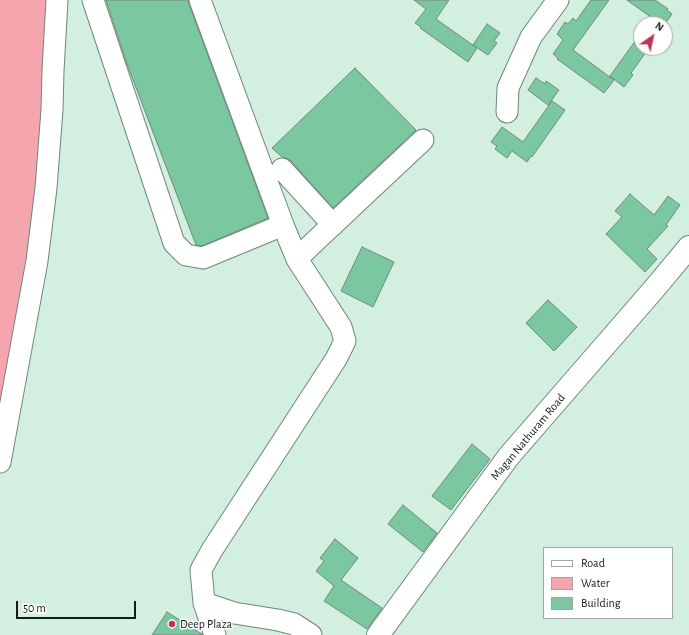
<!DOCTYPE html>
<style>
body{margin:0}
#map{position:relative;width:689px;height:635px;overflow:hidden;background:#d3efdf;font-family:"Alegreya Sans",sans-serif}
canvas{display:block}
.legend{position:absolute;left:543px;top:547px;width:130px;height:72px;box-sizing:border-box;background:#fff;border:1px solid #a0a4a2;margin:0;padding:5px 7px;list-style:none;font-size:12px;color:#121c17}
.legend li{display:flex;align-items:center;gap:8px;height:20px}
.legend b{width:20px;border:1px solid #a0a4a2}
.north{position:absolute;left:633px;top:16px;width:40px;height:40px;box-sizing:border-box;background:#fff;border:1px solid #a0a4a2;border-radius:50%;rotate:34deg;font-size:11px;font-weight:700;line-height:16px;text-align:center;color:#121c17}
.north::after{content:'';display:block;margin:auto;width:14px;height:18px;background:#c23353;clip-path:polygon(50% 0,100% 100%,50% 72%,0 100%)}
.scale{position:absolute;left:16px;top:601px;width:120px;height:18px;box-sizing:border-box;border:2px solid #121c17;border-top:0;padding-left:5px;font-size:12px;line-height:14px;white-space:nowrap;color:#121c17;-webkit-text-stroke:3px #fff;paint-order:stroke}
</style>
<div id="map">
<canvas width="689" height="635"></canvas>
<ul class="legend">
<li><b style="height:5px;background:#fff"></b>Road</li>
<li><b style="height:11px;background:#f5a5ad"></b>Water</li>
<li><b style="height:11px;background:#7ac7a0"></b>Building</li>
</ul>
<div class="north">N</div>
<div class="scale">50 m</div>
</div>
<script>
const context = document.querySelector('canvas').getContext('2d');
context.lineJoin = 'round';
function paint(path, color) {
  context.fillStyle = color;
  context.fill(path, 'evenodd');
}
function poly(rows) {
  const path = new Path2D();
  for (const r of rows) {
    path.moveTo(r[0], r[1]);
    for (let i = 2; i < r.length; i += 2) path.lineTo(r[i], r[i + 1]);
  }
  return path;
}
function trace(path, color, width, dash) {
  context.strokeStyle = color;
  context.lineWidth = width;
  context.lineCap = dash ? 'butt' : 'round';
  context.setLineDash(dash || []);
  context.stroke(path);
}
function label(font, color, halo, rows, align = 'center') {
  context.font = font + ' "Alegreya Sans",sans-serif';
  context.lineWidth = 3;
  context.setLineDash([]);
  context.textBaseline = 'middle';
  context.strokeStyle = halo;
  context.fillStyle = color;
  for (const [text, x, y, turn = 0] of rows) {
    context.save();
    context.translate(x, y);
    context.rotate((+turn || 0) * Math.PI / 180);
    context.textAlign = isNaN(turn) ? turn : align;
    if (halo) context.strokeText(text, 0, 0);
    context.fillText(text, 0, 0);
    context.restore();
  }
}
const water = poly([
 [0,0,51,0,37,231,0,446]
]);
const building = poly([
 [106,0,188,0,189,4,268,218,202,246,196,245,127,64,106,0],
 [414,0,449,0,436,19,477,48,468,62,420,28,421,27,415,23,426,9,414,0],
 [591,0,609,0,573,50,614,80,604,93,557,59,558,58,553,54,563,40,557,34,565,22,568,24,573,18,576,21,591,0],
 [627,0,655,0,668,9,667,10,672,14,665,24,648,24,652,18,627,0],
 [487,24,500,33,494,41,497,43,488,55,473,45,487,24],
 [641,33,641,48,649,48,631,73,633,75,624,87,610,76,641,33],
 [355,68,416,130,333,208,291,161,286,158,282,157,272,148,355,68],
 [536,78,545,84,546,81,559,90,548,105,528,90,536,78],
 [552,101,565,110,532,157,531,156,527,162,512,151,507,158,495,149,497,146,491,142,502,127,523,142,552,101],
 [630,194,654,215,668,196,680,205,666,225,668,226,647,249,657,259,645,272,606,234,622,217,615,211,630,194],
 [362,247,394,262,373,307,341,291,362,247],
 [548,300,577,327,554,351,526,323,548,300],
 [472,444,490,459,451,510,432,496,472,444],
 [403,505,437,533,423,552,388,524,403,505],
 [335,539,358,558,341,580,382,608,367,629,324,601,334,586,316,571,324,561,320,558,335,539],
 [167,612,202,634,202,635,152,635,167,612]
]);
const minor = poly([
 [93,0,174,243,186,255,203,258,283,225],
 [200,0,283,225,297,259,341,327,345,341,336,359,212,550,201,570,204,603,215,635],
 [507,112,508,88,531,37,558,0],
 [282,169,333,225],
 [297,259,310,246,423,140],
 [0,462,37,261,46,188,52,110,53,71,57,0],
 [204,603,234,613,278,620,294,624,311,635]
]);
const major = poly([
 [378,635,509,456,654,289,689,247]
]);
const markers = [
 [172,624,4,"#c23353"]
];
const streetNames = [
 ["Magan Nathuram Road",528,437,-50]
];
const poiNames = [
 ["Deep Plaza",180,624]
];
paint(water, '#f5a5ad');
paint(building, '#7ac7a0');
trace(building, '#708a7c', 1);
trace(minor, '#6e8779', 23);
trace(major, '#6e8779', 24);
trace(minor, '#fff', 21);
trace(major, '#fff', 22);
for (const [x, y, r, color] of markers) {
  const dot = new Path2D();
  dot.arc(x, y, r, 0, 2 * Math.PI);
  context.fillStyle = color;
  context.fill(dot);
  trace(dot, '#fff', 1.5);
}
label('12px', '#121c17', '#fff', streetNames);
label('12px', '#121c17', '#fff', poiNames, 'left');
</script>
